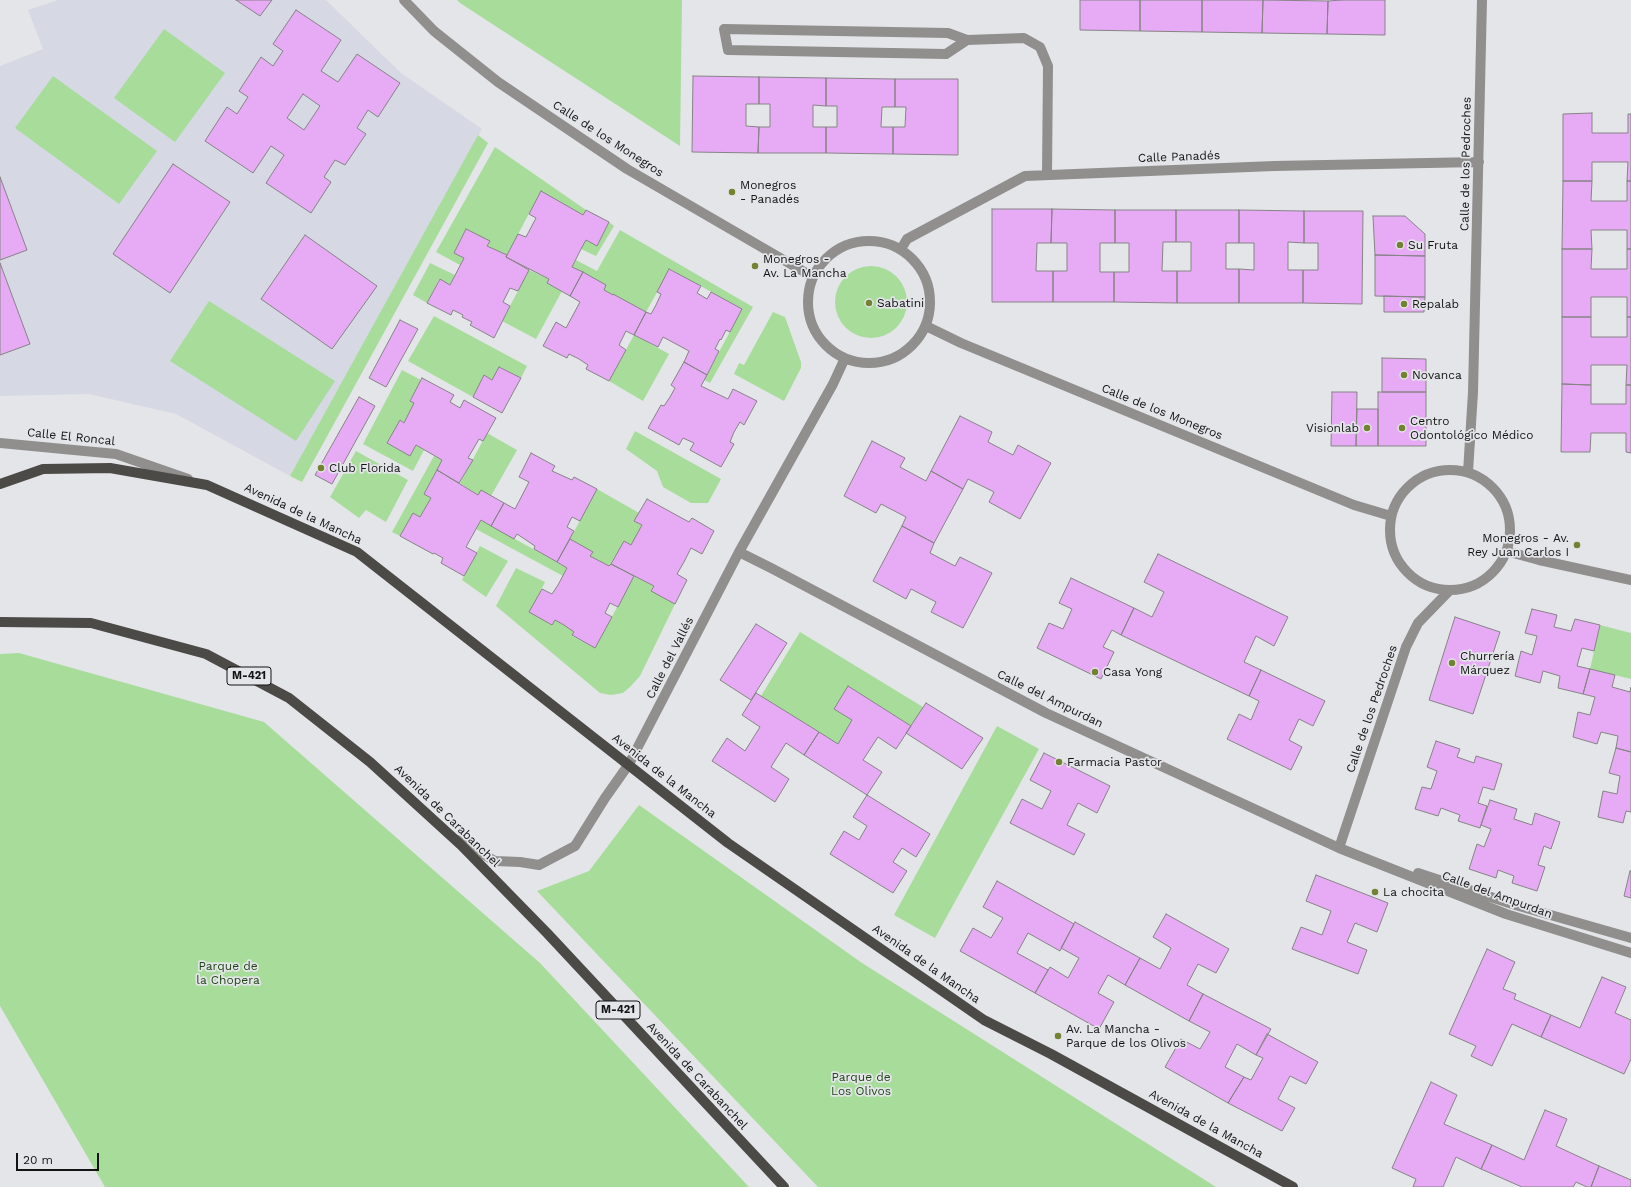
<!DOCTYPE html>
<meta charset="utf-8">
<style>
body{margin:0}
#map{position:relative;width:1631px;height:1187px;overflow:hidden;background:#e4e5e9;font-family:"Work Sans",sans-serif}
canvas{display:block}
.scale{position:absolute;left:16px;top:1153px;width:83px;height:18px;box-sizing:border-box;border:2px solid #131314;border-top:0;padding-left:5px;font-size:12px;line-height:14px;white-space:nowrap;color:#131314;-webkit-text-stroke:3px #e4e5e9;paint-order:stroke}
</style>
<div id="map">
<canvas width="1631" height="1187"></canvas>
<div class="scale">20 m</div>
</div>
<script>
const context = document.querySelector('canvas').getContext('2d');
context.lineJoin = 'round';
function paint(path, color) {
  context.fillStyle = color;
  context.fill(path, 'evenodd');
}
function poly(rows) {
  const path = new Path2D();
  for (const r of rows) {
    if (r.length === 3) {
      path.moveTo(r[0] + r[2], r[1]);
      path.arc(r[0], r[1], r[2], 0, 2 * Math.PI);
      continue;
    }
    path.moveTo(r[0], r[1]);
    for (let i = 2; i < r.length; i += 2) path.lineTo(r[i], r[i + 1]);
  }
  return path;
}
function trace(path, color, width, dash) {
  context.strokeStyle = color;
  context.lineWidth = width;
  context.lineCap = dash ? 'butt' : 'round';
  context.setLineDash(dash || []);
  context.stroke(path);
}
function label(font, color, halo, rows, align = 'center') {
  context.font = font + ' "Work Sans",sans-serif';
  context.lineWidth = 3.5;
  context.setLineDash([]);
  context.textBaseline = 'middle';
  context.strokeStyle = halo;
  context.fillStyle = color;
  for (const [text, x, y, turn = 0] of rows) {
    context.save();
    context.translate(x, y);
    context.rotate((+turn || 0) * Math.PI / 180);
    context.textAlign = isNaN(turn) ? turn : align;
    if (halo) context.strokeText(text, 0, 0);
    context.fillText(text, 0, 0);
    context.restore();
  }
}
const built = poly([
 [58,0,326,0,401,73,482,129,290,476,176,414,89,394,0,396,0,66,43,49,28,10]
]);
const green = poly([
 [457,0,682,0,680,146,460,3],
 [164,29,225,73,175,142,114,98],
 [53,76,157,151,119,204,15,128],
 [478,135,488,143,302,482,290,476],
 [495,147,586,210,583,215,541,191,507,255,487,246,489,242,466,229,454,253,464,258,460,265,436,252],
 [609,222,614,226,596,256,581,249,586,240,597,246],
 [620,230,753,307,710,383,704,380,742,309,670,269,646,312,604,290,605,285,572,267,576,260,597,271],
 [430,263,455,275,450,285,439,279,427,303,413,295],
 [871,302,36],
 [529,270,549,279,547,283,562,291,536,339,502,321],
 [209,301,335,381,296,441,170,361],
 [773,312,785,317,801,362,801,368,784,401,734,374,739,363,744,365],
 [434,316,527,366,521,378,500,367,492,380,484,375,473,397,408,361],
 [634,335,669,354,643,401,609,381],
 [402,370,421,380,410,400,414,403,404,423,400,420,387,443,410,456,416,445,424,450,413,471,363,444],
 [635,431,721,479,708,503,691,503,663,487,657,471,626,449],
 [487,433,517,450,491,496,478,495,460,483],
 [356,451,408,480,386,522,366,510,359,518,330,497],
 [434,456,442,460,424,494,431,498,420,517,413,513,400,536,392,532],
 [597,489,639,513,635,521,642,525,631,545,624,541,609,566,590,556,592,552,570,539],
 [481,520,567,568,563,576,476,529],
 [480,546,508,561,486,597,462,580],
 [516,568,545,582,530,612,552,625,555,620,564,625,574,632,572,636,595,648,634,576,654,586,651,590,675,604,640,676,631,686,623,693,611,695,600,693,496,606],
 [1600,625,1631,633,1631,679,1590,669],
 [800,632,923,707,911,726,848,686,834,709,852,720,838,744,761,696],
 [19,653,264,722,540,963,749,1187,105,1187,0,1006,0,654],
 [997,726,1039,749,935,938,894,915],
 [639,805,862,963,1216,1187,818,1187,537,891,589,871]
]);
const building = poly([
 [236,0,272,0,260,16,236,0],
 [1080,0,1140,0,1140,31,1080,30,1080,0],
 [1140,0,1202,0,1202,32,1140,31,1140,0],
 [1202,0,1263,0,1262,33,1202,32,1202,0],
 [1263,0,1328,1,1327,34,1262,33,1263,0],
 [1342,0,1385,0,1385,35,1327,34,1328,1,1342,0],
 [296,10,341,40,321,71,338,82,357,54,400,83,378,117,368,110,357,128,366,134,345,165,335,160,324,177,331,182,311,213,266,183,284,155,271,146,253,173,205,141,227,107,237,114,248,97,239,91,261,57,273,66,283,51,273,44,296,10],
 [303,94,320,106,304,130,287,118,303,94],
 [693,76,759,77,759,104,746,104,746,126,759,127,758,153,692,152,693,76],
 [759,77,826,78,826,106,813,105,813,127,826,127,826,153,758,153,759,127,770,127,770,104,759,104,759,77],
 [826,78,895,79,895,107,882,107,881,127,893,127,893,154,826,153,826,127,837,127,837,106,826,106,826,78],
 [895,79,958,79,958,155,893,154,893,127,905,127,906,107,895,107,895,79],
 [1592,113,1592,133,1628,133,1628,114,1631,114,1631,181,1627,181,1628,162,1592,162,1592,181,1563,181,1563,114,1592,113],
 [173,164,230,202,170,293,113,254,173,164],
 [0,177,27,250,0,260,0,177],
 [1563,181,1592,181,1591,201,1627,201,1627,181,1631,181,1631,249,1627,249,1627,230,1591,230,1592,249,1562,249,1563,181],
 [541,191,583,215,586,210,609,222,597,246,586,240,581,249,572,267,583,272,570,296,547,283,549,279,506,257,518,234,526,237,536,218,529,214,541,191],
 [992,209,1052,209,1051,243,1037,243,1036,271,1053,271,1053,302,992,302,992,209],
 [1052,209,1115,210,1115,243,1100,243,1100,272,1114,272,1114,302,1053,302,1053,271,1067,271,1067,243,1051,243,1052,209],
 [1115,210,1176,210,1176,242,1163,242,1162,271,1177,271,1177,303,1114,302,1114,272,1129,272,1129,243,1115,243,1115,210],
 [1176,210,1239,210,1239,243,1226,243,1226,269,1239,269,1239,303,1177,303,1177,271,1191,271,1191,242,1176,242,1176,210],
 [1239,210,1304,211,1304,243,1288,242,1288,270,1303,270,1303,303,1239,303,1239,269,1254,270,1254,243,1239,243,1239,210],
 [1304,211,1363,211,1362,304,1303,303,1303,270,1318,270,1318,243,1304,243,1304,211],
 [1373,216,1405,216,1425,234,1425,256,1375,255,1373,216],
 [466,229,490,241,487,246,507,255,506,257,529,270,518,291,510,288,503,302,510,306,494,338,470,325,472,322,462,317,463,315,453,310,451,315,427,303,440,279,450,285,464,258,454,253,466,229],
 [305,235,377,286,332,349,261,299,305,235],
 [1562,249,1592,249,1591,269,1627,269,1627,249,1631,249,1631,317,1627,317,1627,297,1591,297,1591,317,1562,317,1562,249],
 [1375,255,1425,256,1425,297,1375,296,1375,255],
 [0,263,30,344,0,355,0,263],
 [669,269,701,286,697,293,707,299,711,292,742,309,730,332,726,330,721,340,720,339,715,349,719,351,707,375,684,362,689,351,663,337,658,347,634,335,646,312,651,314,656,305,661,294,657,292,669,269],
 [583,272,606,285,604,290,613,295,613,294,646,312,634,335,626,331,619,345,626,350,609,381,586,369,588,365,579,359,569,354,567,358,543,346,556,322,566,328,580,302,570,296,583,272],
 [1384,296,1425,297,1424,312,1384,312,1384,296],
 [1562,317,1591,317,1591,337,1627,337,1627,317,1631,317,1631,385,1626,385,1627,365,1591,365,1591,385,1562,384,1562,317],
 [400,320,418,329,386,387,369,378,400,320],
 [1382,358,1426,359,1426,392,1382,392,1382,358],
 [684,362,707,375,701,386,728,399,733,389,757,401,744,425,740,422,734,432,730,442,734,444,721,467,690,450,694,443,683,438,679,445,648,428,661,405,664,406,670,397,675,388,671,385,684,362],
 [499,367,521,378,502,413,473,397,484,375,492,380,499,367],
 [422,378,454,395,450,402,460,408,464,400,496,418,483,441,479,439,468,458,473,460,459,483,437,470,442,460,416,445,410,456,387,443,400,420,404,423,414,403,410,401,422,378],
 [1562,384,1591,385,1591,404,1626,404,1626,385,1631,385,1631,453,1626,452,1626,433,1591,433,1590,452,1561,452,1562,384],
 [1332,392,1357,392,1356,446,1331,446,1332,392],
 [1378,392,1426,392,1426,446,1378,446,1378,392],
 [359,397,375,406,332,484,315,475,359,397],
 [1357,409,1378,409,1378,446,1356,446,1357,409],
 [960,416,992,432,988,442,1013,455,1018,445,1051,463,1020,519,989,502,994,492,968,479,963,489,931,471,960,416],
 [872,441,905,458,900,467,926,481,931,471,963,489,934,543,902,526,906,517,881,504,876,513,844,496,872,441],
 [531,453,555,466,552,471,572,480,574,477,597,489,580,521,572,517,567,527,574,531,557,562,534,549,535,546,517,534,514,539,491,526,504,503,515,509,529,482,519,477,531,453],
 [437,470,478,495,481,490,504,503,491,526,481,520,466,547,477,553,464,576,441,563,443,558,434,553,433,554,400,536,413,513,420,517,431,498,424,494,437,470],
 [647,499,689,522,692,518,714,531,702,554,691,548,684,562,677,574,687,580,675,604,651,591,654,586,611,564,624,541,631,545,642,525,634,521,647,499],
 [902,526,934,543,930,553,955,566,960,557,992,573,963,628,931,612,936,602,911,589,906,599,873,581,902,526],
 [570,539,593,552,590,556,609,566,611,564,634,576,618,607,610,603,605,613,612,617,595,648,572,635,574,632,564,625,555,620,552,625,529,612,542,589,552,594,558,585,567,568,557,562,570,539],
 [1158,554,1288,617,1274,646,1256,636,1244,662,1261,670,1249,696,1121,635,1134,608,1152,617,1164,592,1144,582,1158,554],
 [1071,578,1134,608,1121,635,1112,630,1103,647,1114,652,1101,679,1037,648,1049,623,1063,629,1072,609,1059,603,1071,578],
 [1532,609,1557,615,1554,627,1571,631,1575,619,1600,625,1594,651,1582,648,1577,666,1590,669,1583,694,1558,688,1560,676,1543,671,1540,683,1515,676,1521,651,1532,655,1537,636,1525,633,1532,609],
 [1455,617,1500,632,1473,714,1429,700,1455,617],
 [756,624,787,643,751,700,720,680,756,624],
 [1590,669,1615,675,1612,687,1630,692,1631,687,1631,752,1616,748,1618,736,1601,732,1597,744,1573,737,1578,712,1590,715,1595,697,1583,694,1590,669],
 [1261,670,1325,701,1313,726,1299,719,1289,740,1302,747,1291,770,1227,739,1239,714,1251,720,1259,701,1249,696,1261,670],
 [848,686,911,726,896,749,878,737,863,760,882,772,867,795,804,755,819,732,838,744,852,720,834,709,848,686],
 [756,693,819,732,804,755,786,743,771,767,789,779,775,802,712,761,727,738,745,751,760,727,742,715,756,693],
 [926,703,983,738,962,769,906,733,926,703],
 [1436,741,1460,749,1457,757,1474,763,1476,756,1502,764,1494,790,1483,787,1478,803,1487,806,1480,828,1458,821,1460,815,1441,808,1438,816,1415,809,1422,787,1431,789,1437,771,1427,767,1436,741],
 [1616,748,1631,752,1631,812,1626,811,1623,823,1598,817,1603,791,1617,794,1620,776,1609,773,1616,748],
 [1044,753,1110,786,1097,813,1078,803,1067,825,1085,834,1074,855,1010,823,1022,799,1042,809,1051,791,1030,780,1044,753],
 [867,795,930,834,916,857,902,848,893,862,907,871,893,893,830,854,844,831,859,840,867,826,853,817,867,795],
 [1490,800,1517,809,1514,819,1532,825,1535,813,1560,822,1551,849,1544,846,1538,865,1545,867,1537,891,1512,883,1514,876,1498,870,1496,878,1469,869,1477,844,1484,847,1491,829,1481,825,1490,800],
 [1630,871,1631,871,1631,898,1624,896,1630,871],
 [1316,875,1388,903,1377,932,1355,923,1347,942,1367,950,1358,974,1292,949,1301,927,1322,935,1331,911,1306,901,1316,875],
 [997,881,1074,924,1060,951,1028,933,1017,953,1048,970,1035,993,960,951,973,928,991,938,1003,918,983,907,997,881],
 [1166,914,1229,949,1216,973,1198,964,1187,985,1203,994,1189,1021,1125,985,1140,958,1160,969,1171,948,1153,937,1166,914],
 [1075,922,1140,958,1125,985,1108,975,1098,993,1114,1002,1099,1029,1035,993,1050,967,1068,978,1079,958,1061,948,1075,922],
 [1487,949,1515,962,1503,989,1516,994,1514,999,1551,1015,1541,1037,1512,1024,1492,1066,1471,1056,1476,1046,1449,1034,1487,949],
 [1602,977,1626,987,1615,1013,1631,1020,1631,1059,1624,1074,1541,1037,1551,1015,1580,1028,1602,977],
 [1203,994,1271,1029,1256,1055,1237,1044,1225,1067,1244,1077,1228,1103,1165,1067,1181,1039,1200,1049,1210,1032,1189,1021,1203,994],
 [1267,1034,1318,1062,1306,1084,1290,1076,1278,1099,1295,1108,1282,1131,1228,1103,1244,1077,1251,1080,1263,1058,1256,1055,1267,1034],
 [1431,1082,1457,1095,1444,1124,1492,1145,1481,1169,1456,1157,1443,1187,1413,1187,1416,1179,1392,1168,1431,1082],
 [1545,1110,1567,1119,1556,1146,1599,1166,1591,1187,1587,1187,1576,1182,1573,1187,1522,1187,1481,1169,1492,1145,1524,1160,1545,1110],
 [1599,1166,1631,1180,1631,1187,1591,1187,1599,1166]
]);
const minor = poly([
 [404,0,434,31,498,82,627,169,813,277],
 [967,40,946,54,728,50,724,29,948,33,967,40,1024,38,1040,47,1048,66,1047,175],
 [869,302,61],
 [901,249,907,239,1025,176,1274,166,1479,162],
 [926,326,961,343,1354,505,1391,516],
 [0,443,116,454,188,479],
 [1450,530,60],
 [1468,472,1473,392,1482,0],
 [1506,551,1539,560,1631,580],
 [739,552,771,568,1046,713,1339,848,1506,914,1631,953],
 [458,840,495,861,520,862,539,865,575,846,605,798,629,764,739,552,833,384,845,358],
 [1339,848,1406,647,1418,623,1450,590],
 [1418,873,1512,904,1631,938]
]);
const major = poly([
 [0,484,43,469,110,468,207,485,357,552,728,843,984,1020,1051,1054,1293,1187],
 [0,622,91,623,206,654,289,698,370,762,461,845,547,933,784,1187]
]);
const markers = [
 [732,192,4,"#738231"],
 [1400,245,4,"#738231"],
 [755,266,4,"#738231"],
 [869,303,4,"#738231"],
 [1404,304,4,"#738231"],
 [1404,375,4,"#738231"],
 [1367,428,4,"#738231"],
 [1402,428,4,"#738231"],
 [321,468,4,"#738231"],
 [1577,545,4,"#738231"],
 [1452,663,4,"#738231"],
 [1095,672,4,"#738231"],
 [1059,762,4,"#738231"],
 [1375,892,4,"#738231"],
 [1058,1036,4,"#738231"]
];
const shields = [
 [249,676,44],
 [618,1010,44]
];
const shieldNames = [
 ["M-421",249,676],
 ["M-421",618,1010]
];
const streetNames = [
 ["Calle de los Monegros",608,139,33],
 ["Calle Panadés",1179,157,-2],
 ["Calle de los Pedroches",1466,164,-89],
 ["Calle de los Monegros",1162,412,22],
 ["Calle El Roncal",71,437,6],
 ["Avenida de la Mancha",303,514,25],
 ["Calle del Vallés",670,658,-63],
 ["Calle del Ampurdan",1050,699,26],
 ["Calle de los Pedroches",1372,709,-71],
 ["Avenida de la Mancha",664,776,38],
 ["Avenida de Carabanchel",447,816,44],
 ["Calle del Ampurdan",1497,895,20],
 ["Avenida de la Mancha",926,964,35],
 ["Avenida de Carabanchel",697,1076,47],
 ["Avenida de la Mancha",1206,1124,29]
];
const poiNames = [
 ["Monegros",740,185],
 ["- Panadés",740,199],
 ["Su Fruta",1408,245],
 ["Monegros -",763,259],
 ["Av. La Mancha",763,273],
 ["Sabatini",877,303],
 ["Repalab",1412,304],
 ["Novanca",1412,375],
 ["Centro",1410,421],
 ["Odontológico Médico",1410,435],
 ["Visionlab",1359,428,"right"],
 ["Club Florida",329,468],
 ["Monegros - Av.",1569,538,"right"],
 ["Rey Juan Carlos I",1569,552,"right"],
 ["Churrería",1460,656],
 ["Márquez",1460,670],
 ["Casa Yong",1103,672],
 ["Farmacia Pastor",1067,762],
 ["La chocita",1383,892],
 ["Av. La Mancha -",1066,1029],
 ["Parque de los Olivos",1066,1043]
];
const parkNames = [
 ["Parque de",228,966],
 ["la Chopera",228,980],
 ["Parque de",861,1077],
 ["Los Olivos",861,1091]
];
paint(built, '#d6d9e4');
paint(green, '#a7dc9b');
paint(building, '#e7abf5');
trace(building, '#868386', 1);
trace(minor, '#908f8e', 10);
trace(major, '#4b4a47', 10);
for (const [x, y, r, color] of markers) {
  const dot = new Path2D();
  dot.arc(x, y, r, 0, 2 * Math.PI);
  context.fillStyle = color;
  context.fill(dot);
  trace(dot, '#e4e5e9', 1.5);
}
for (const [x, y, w] of shields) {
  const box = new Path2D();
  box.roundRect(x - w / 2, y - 9, w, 18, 3);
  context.fillStyle = '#e4e5e9';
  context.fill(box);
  trace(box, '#131314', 1);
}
label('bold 11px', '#131314', null, shieldNames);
label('12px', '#131314', '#e4e5e9', streetNames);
label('12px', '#131314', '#e4e5e9', poiNames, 'left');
label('12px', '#1e4615', '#e4e5e9', parkNames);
</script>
